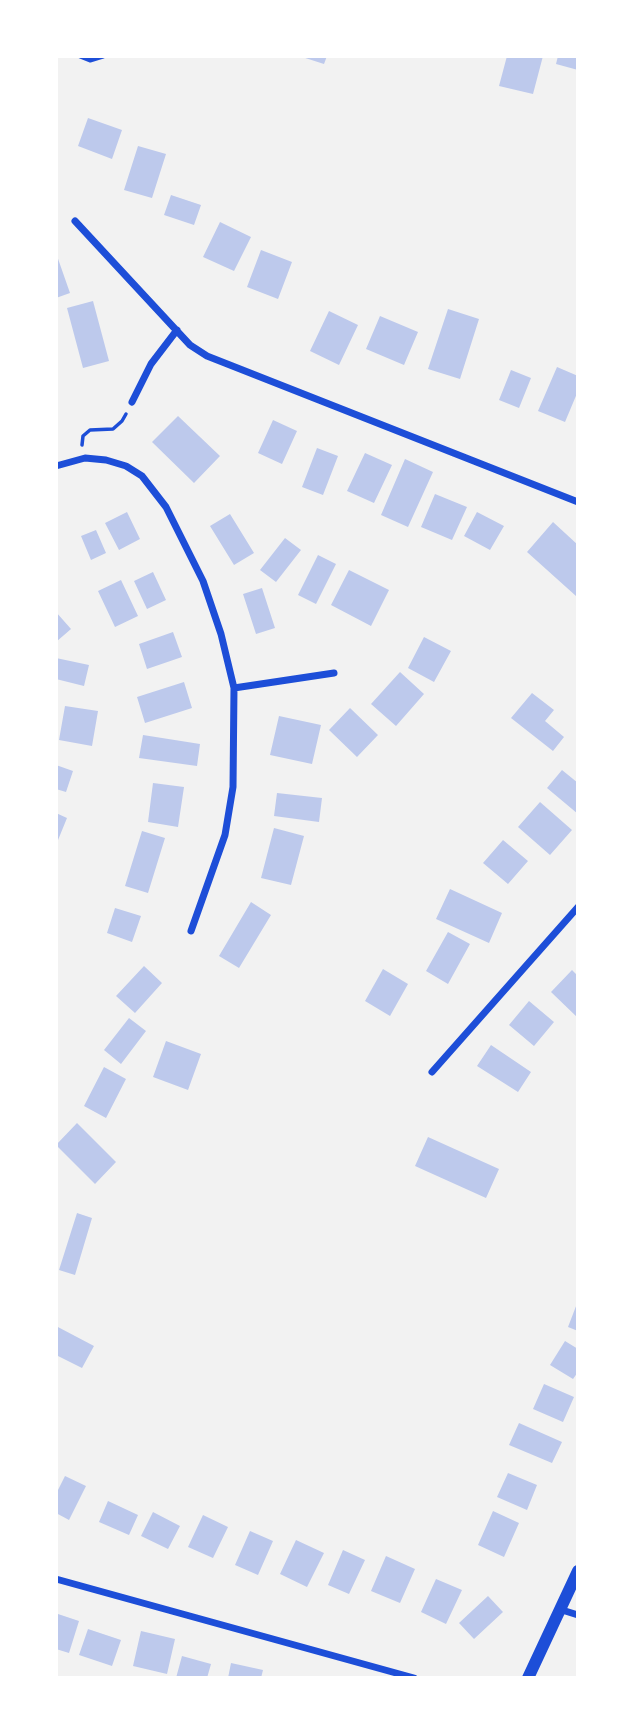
<!DOCTYPE html>
<style>
body{margin:0}
#map{position:relative;width:634px;height:1734px;overflow:hidden;background:#f2f2f2;font-family:"Fira Sans Condensed",sans-serif}
canvas{display:block}
.frame{position:absolute;inset:0;border:58px solid #fff;pointer-events:none}
</style>
<div id="map">
<canvas width="634" height="1734"></canvas>
<div class="frame"></div>
</div>
<script>
const context = document.querySelector('canvas').getContext('2d');
context.lineJoin = 'round';
function paint(path, color) {
  context.fillStyle = color;
  context.fill(path, 'evenodd');
}
function poly(rows) {
  const path = new Path2D();
  for (const r of rows) {
    path.moveTo(r[0], r[1]);
    for (let i = 2; i < r.length; i += 2) path.lineTo(r[i], r[i + 1]);
  }
  return path;
}
function trace(path, color, width, dash) {
  context.strokeStyle = color;
  context.lineWidth = width;
  context.lineCap = dash ? 'butt' : 'round';
  context.setLineDash(dash || []);
  context.stroke(path);
}
const building = poly([
 [299,56,327,56,324,64],
 [507,56,543,56,533,94,499,86],
 [558,56,578,56,578,70,556,64],
 [88,118,122,130,112,159,78,146],
 [138,146,166,154,152,198,124,190],
 [171,195,201,205,194,225,164,215],
 [220,222,251,237,234,271,203,257],
 [261,250,292,262,278,299,247,287],
 [56,253,70,293,56,298],
 [93,301,109,361,83,368,67,308],
 [448,309,479,319,460,379,428,369],
 [329,311,358,325,339,365,310,351],
 [380,316,418,332,404,365,366,349],
 [557,367,578,376,578,391,565,422,538,411],
 [511,370,531,378,519,408,499,400],
 [178,416,220,456,194,483,152,442],
 [273,420,297,431,282,464,258,453],
 [317,448,338,456,323,495,302,487],
 [365,453,392,465,374,503,347,491],
 [405,459,433,472,408,527,381,515],
 [435,494,467,507,452,540,421,527],
 [127,512,140,539,119,550,105,523],
 [477,512,504,526,490,550,464,536],
 [230,514,254,553,234,565,210,526],
 [553,522,578,545,578,593,576,596,527,552],
 [96,530,106,553,91,560,81,536],
 [285,538,301,550,276,582,260,570],
 [318,555,336,564,316,604,298,595],
 [349,570,389,590,371,626,331,605],
 [153,572,166,600,147,609,134,581],
 [121,580,138,616,115,627,98,591],
 [262,588,275,628,256,634,243,594],
 [56,612,71,629,56,642],
 [173,632,182,657,147,669,139,644],
 [424,637,451,651,434,682,408,668],
 [56,658,89,665,84,686,56,679],
 [400,672,424,694,396,726,371,704],
 [184,682,192,708,145,723,137,697],
 [532,693,554,710,545,721,564,737,553,751,511,718],
 [65,706,98,711,92,746,59,740],
 [350,708,378,735,357,757,329,730],
 [279,716,321,725,312,764,270,755],
 [143,735,200,744,197,766,139,758],
 [56,765,73,771,66,792,56,789],
 [562,770,578,783,578,814,547,788],
 [153,783,184,787,178,827,148,822],
 [277,793,322,798,319,822,274,816],
 [540,802,572,830,550,855,518,827],
 [56,813,67,818,56,845],
 [274,828,304,836,291,885,261,878],
 [142,831,165,838,148,893,125,886],
 [503,840,528,861,508,884,483,863],
 [450,889,502,913,489,943,436,919],
 [251,902,271,915,239,968,219,956],
 [115,908,141,916,132,942,107,933],
 [448,932,470,944,448,984,426,971],
 [144,966,162,983,135,1013,116,996],
 [383,969,408,984,390,1016,365,1001],
 [572,970,578,976,578,1018,551,992],
 [529,1001,554,1022,534,1046,509,1025],
 [129,1018,146,1031,121,1064,104,1050],
 [166,1041,201,1054,188,1090,153,1077],
 [491,1045,531,1072,518,1092,477,1066],
 [104,1067,126,1079,106,1118,84,1106],
 [77,1123,116,1162,95,1184,56,1145],
 [428,1137,499,1169,486,1198,415,1166],
 [77,1213,92,1218,75,1275,59,1270],
 [578,1301,578,1331,568,1327],
 [56,1326,94,1346,82,1368,56,1355],
 [565,1341,578,1349,578,1372,573,1379,550,1365],
 [544,1384,574,1397,563,1422,533,1409],
 [519,1423,562,1442,552,1463,509,1445],
 [508,1473,537,1485,527,1510,497,1497],
 [65,1476,86,1486,69,1520,56,1513,56,1494],
 [108,1501,138,1515,129,1535,99,1522],
 [493,1511,519,1523,504,1557,478,1545],
 [153,1512,180,1526,168,1549,141,1536],
 [203,1515,228,1527,213,1558,188,1547],
 [250,1531,273,1541,258,1575,235,1565],
 [296,1540,324,1553,307,1587,280,1574],
 [343,1550,365,1560,349,1594,328,1585],
 [386,1556,415,1569,400,1603,371,1591],
 [436,1579,462,1590,446,1624,421,1612],
 [488,1596,503,1612,474,1639,459,1623],
 [58,1614,79,1621,69,1653,56,1649],
 [88,1629,121,1640,112,1666,79,1655],
 [141,1631,175,1639,167,1674,133,1666],
 [182,1656,211,1664,207,1678,176,1678],
 [231,1663,263,1670,261,1678,228,1678]
]);
const path = poly([
 [82,445,83,436,90,430,113,429,122,421,126,414]
]);
const service = poly([
 [80,56,90,60,103,56]
]);
const minor = poly([
 [75,221,190,345,207,356,578,502],
 [132,402,151,364,177,330],
 [56,466,85,458,106,460,126,466,142,476,166,507,203,581,221,634,234,688,233,787,225,835,191,931],
 [234,688,334,673],
 [432,1072,578,907],
 [56,1579,414,1678],
 [562,1610,578,1615]
]);
const tertiary = poly([
 [528,1678,578,1571]
]);
paint(building, '#bdc9ec');
trace(path, '#1d4ed8', 3.5);
trace(service, '#1d4ed8', 5);
trace(minor, '#1d4ed8', 7);
trace(tertiary, '#1d4ed8', 12);
</script>
